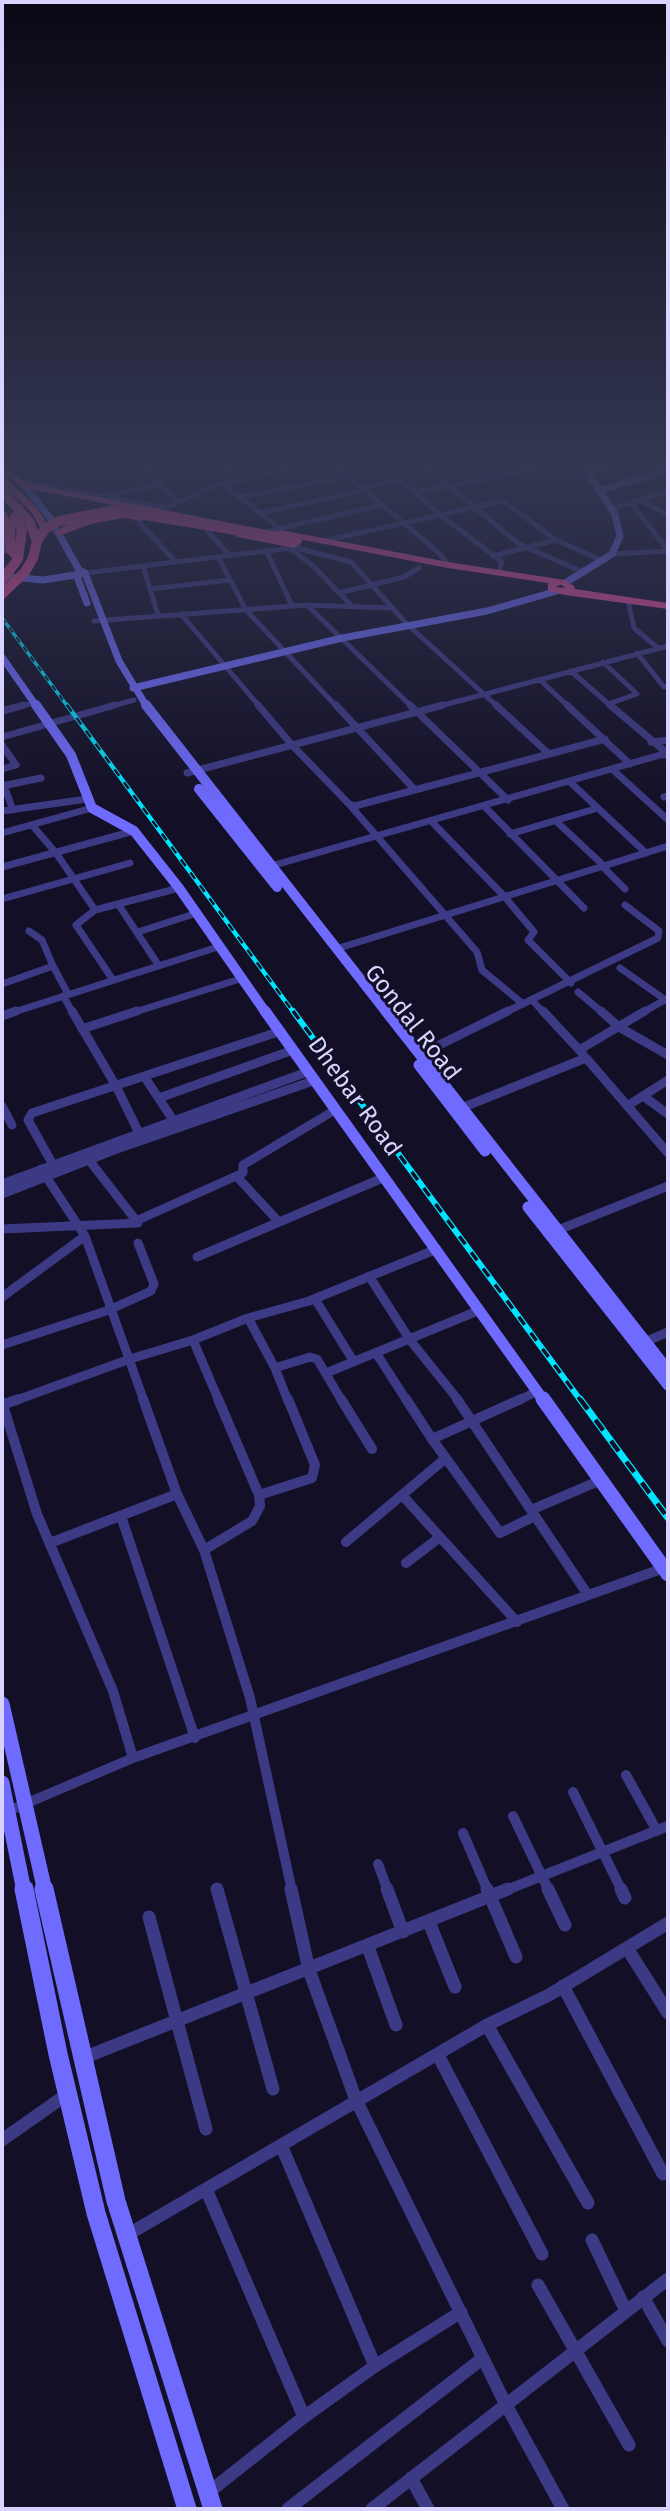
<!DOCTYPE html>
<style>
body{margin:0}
#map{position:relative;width:670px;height:2511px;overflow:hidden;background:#130f26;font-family:"Fira Sans",sans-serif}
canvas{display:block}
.frame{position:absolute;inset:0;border:4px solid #d9d4ff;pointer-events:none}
</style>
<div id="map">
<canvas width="670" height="2511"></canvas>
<div class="frame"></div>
</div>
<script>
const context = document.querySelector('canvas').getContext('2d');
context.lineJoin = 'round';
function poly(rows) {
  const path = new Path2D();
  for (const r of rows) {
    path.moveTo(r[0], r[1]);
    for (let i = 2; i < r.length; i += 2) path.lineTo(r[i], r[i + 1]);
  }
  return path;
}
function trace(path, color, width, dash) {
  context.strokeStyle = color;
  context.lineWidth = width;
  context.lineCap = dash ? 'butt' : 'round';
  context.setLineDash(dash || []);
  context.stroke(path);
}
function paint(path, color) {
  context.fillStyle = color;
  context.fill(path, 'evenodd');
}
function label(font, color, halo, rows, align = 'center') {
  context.font = font + ' "Fira Sans",sans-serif';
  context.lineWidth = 6;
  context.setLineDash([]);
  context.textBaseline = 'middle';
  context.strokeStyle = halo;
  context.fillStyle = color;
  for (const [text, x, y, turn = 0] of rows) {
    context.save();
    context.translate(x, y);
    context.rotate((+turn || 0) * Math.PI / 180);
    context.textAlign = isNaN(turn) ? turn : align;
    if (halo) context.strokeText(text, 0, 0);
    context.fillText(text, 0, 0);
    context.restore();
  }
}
const streetFar4 = poly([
 [143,465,176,501],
 [223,465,237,479],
 [335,465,440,554,448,565],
 [384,465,439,514,501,561,500,574],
 [424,465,519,544,585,573],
 [467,465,484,479],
 [588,473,616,465],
 [20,482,163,507],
 [222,483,279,528],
 [361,488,402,480],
 [416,492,555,465],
 [108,495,162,485],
 [243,497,347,476],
 [640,500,668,515],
 [631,503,668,550],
 [612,509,668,491],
 [159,511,216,485,306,465],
 [260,513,365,490],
 [134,517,176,562],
 [206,529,230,556],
 [268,531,383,505],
 [323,541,503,501,556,540,603,561],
 [296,548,351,562,407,624,498,707],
 [291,549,312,565,351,605],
 [267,552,292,606],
 [612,554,668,551],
 [493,556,556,540],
 [218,557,246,610,337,707],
 [143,566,158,615],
 [85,573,299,547],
 [150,589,229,580],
 [339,593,404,577,419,568],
 [628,600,634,628,658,648],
 [307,605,412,707],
 [181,614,260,707],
 [94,621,307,605,392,608],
 [637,653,664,687,668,686],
 [603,662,637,694,608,704],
 [571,671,612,707],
 [540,680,569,707],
 [17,707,34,703],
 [109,707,134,700],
 [436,707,668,646]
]);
const streetFar3 = poly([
 [258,705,292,745,349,804,355,806,605,739],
 [336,705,415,790],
 [410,705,508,800],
 [496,705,549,754],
 [567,705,630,764],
 [610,705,668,754],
 [2,711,24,705],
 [2,737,115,705],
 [651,742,668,740],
 [2,745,16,765,2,769],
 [612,769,668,820],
 [187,773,443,705],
 [570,782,646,853],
 [2,786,41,778],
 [4,786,13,810],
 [664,797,668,796],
 [349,804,477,952,482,970,523,1004],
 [484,806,584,908],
 [2,811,87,799],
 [431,821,504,896,534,932,528,940,571,983],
 [556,821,604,866],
 [32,825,56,853,95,910],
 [2,833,92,808],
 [510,834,598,808],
 [271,866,660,755,668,755],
 [602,866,625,889],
 [2,867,134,831],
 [2,899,130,863],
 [118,904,159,966],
 [29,931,42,940,53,966],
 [138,932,197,913],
 [336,949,668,846],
 [620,968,667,1001],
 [113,980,76,925,95,910,179,888],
 [2,984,53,966,68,994],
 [578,992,603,1013],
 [63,996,73,1013],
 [532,1000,544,1013],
 [11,1013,221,946],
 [132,1013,243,978],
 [504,1013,658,938,659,931,625,905],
 [642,1013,668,998]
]);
const streetFar2 = poly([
 [72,1011,116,1086,140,1135],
 [543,1011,583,1054],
 [601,1011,619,1027,668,1055],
 [2,1016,16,1011],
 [82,1029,137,1011],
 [579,1050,645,1011],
 [421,1054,508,1011],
 [144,1076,173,1120],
 [643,1096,668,1114],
 [159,1098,293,1050],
 [2,1106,12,1125],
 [627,1106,668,1080],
 [459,1109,586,1058,668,1153],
 [41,1169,85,1236,144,1401],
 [57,1172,28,1120,32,1113,281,1031],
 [239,1179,279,1222],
 [2,1184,307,1072],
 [2,1194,114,1150,313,1081],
 [138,1220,243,1173,243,1165,335,1110],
 [2,1229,138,1223,89,1160],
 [558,1230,668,1186],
 [197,1257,385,1177],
 [369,1276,410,1340,459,1401],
 [2,1297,85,1236],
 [315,1299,354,1362],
 [248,1318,275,1368,288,1401],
 [193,1340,219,1401],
 [645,1342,668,1332],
 [2,1345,109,1310,151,1291,154,1284,138,1243],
 [376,1353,407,1401],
 [275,1368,310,1357,317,1359,342,1401],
 [326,1373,480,1310],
 [14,1401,130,1359,193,1340,248,1318,309,1301,437,1249],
 [517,1401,538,1391]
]);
const streetFar1 = poly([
 [143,1399,177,1494,204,1550,250,1698,292,1891],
 [341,1399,372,1449],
 [406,1399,432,1439,521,1399],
 [457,1399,531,1510],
 [2,1402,37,1514,113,1691,133,1758],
 [2,1405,19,1399],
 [432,1439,500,1533,535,1516],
 [259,1495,312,1478,315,1465,288,1399],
 [402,1495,517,1622],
 [121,1516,195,1738],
 [346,1542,446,1458],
 [50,1543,177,1494],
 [204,1550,252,1521,260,1506,259,1495,218,1399],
 [406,1563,440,1537],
 [588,1595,531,1510,601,1480],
 [626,1775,657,1831],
 [573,1792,622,1891],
 [6,1812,133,1758,664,1568],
 [513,1816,549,1891],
 [463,1833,488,1891],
 [378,1864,388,1891],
 [217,1888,218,1891],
 [504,1891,668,1826]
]);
const street = poly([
 [217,1889,273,2089],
 [291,1889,309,1970,356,2100,505,2403,563,2509],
 [387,1889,403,1932],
 [487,1889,516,1957],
 [548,1889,565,1925],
 [621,1889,625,1898],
 [149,1917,206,2129],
 [429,1922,455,1987],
 [368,1947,396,2025],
 [627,1948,668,2013],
 [563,1986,663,2174],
 [487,2025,588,2203],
 [438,2055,542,2254],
 [83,2058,508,1889],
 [2,2140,66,2095],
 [281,2145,375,2366],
 [206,2189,304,2417],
 [127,2235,487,2025,549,1995,668,1923],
 [592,2240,626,2311],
 [538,2285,629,2445],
 [643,2297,668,2341],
 [411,2478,428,2509],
 [209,2492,304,2417,375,2366,461,2312],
 [288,2509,483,2358],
 [372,2509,668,2279]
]);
const secondaryFar4 = poly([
 [24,485,50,518,79,570,85,573,119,661,147,707],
 [601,490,668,470],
 [2,529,2,552],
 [76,574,87,603],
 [2,576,43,580,81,574],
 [565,583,612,554,620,536,615,514,583,465],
 [2,657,37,707],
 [133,688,342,638,487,611,557,591]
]);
const secondaryFar3 = poly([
 [36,705,71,755,92,808,134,831,179,888,266,1013],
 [146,705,387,1013],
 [199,789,277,887]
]);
const secondaryFar2 = poly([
 [265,1011,544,1401],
 [386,1011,668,1370],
 [419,1065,485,1151],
 [528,1207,668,1385]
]);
const secondaryFar1 = poly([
 [543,1399,668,1574],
 [2,1704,45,1891],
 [2,1783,24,1891]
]);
const secondary = poly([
 [24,1889,58,2054,96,2213,187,2509],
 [44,1889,116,2201,213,2509]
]);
const highway = poly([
 [2,467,27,483,261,529,256,532,24,488,2,473,2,467],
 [2,479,7,479,38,509,50,529,48,531,42,531,31,512,2,484,2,479],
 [2,509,6,512,15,528,16,551,23,559,21,561,15,561,6,552,2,509],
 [125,512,146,518,142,521,125,518,94,523,61,535,53,533,68,524,125,512],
 [281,530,448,562,565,580,574,586,575,589,668,603,668,609,565,595,548,591,548,583,448,568,278,535,278,531,281,530],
 [559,585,562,585,565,588,556,587,559,585],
 [240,532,294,542,299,545,294,548,237,537,235,535,240,532]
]);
const railFar3 = poly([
 [2,618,68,707]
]);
const railFar2 = poly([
 [67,705,294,1013]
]);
const railFar1 = poly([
 [293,1011,581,1401]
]);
const rail = poly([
 [580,1399,668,1518]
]);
const highwayBridge = poly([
 [2,491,29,521,37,541,33,558,25,572,2,594],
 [37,541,45,529,59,521,115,510,297,540],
 [2,580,18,559,22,531,15,517]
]);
const streetNames = [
 ["Gondal Road",412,1023,52],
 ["Dhebar Road",354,1097,54]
];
trace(streetFar4, '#3d3a85', 5);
trace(streetFar3, '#3d3a85', 7);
trace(streetFar2, '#3d3a85', 9);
trace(streetFar1, '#3d3a85', 10);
trace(street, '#3d3a85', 13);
trace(secondaryFar4, '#6f6bff', 7);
trace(secondaryFar3, '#6f6bff', 10);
trace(secondaryFar2, '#6f6bff', 11);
trace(secondaryFar1, '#6f6bff', 15);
trace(secondary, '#6f6bff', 19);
paint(highway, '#ff4fa3');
trace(railFar3, '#00e5ff', 3.5);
trace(railFar2, '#00e5ff', 4.5);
trace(railFar1, '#00e5ff', 6);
trace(rail, '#00e5ff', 7);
trace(railFar3, '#130f26', 2, [6]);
trace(railFar2, '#130f26', 2.5, [8]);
trace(railFar1, '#130f26', 3.5, [10]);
trace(rail, '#130f26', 4.5, [13]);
trace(highwayBridge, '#ff4fa3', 10);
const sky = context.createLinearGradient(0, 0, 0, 816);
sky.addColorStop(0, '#0a0815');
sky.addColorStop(0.57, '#333752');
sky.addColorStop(1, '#33375200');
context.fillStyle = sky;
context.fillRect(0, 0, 670, 816);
label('24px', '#d9d4ff', '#130f26', streetNames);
</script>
